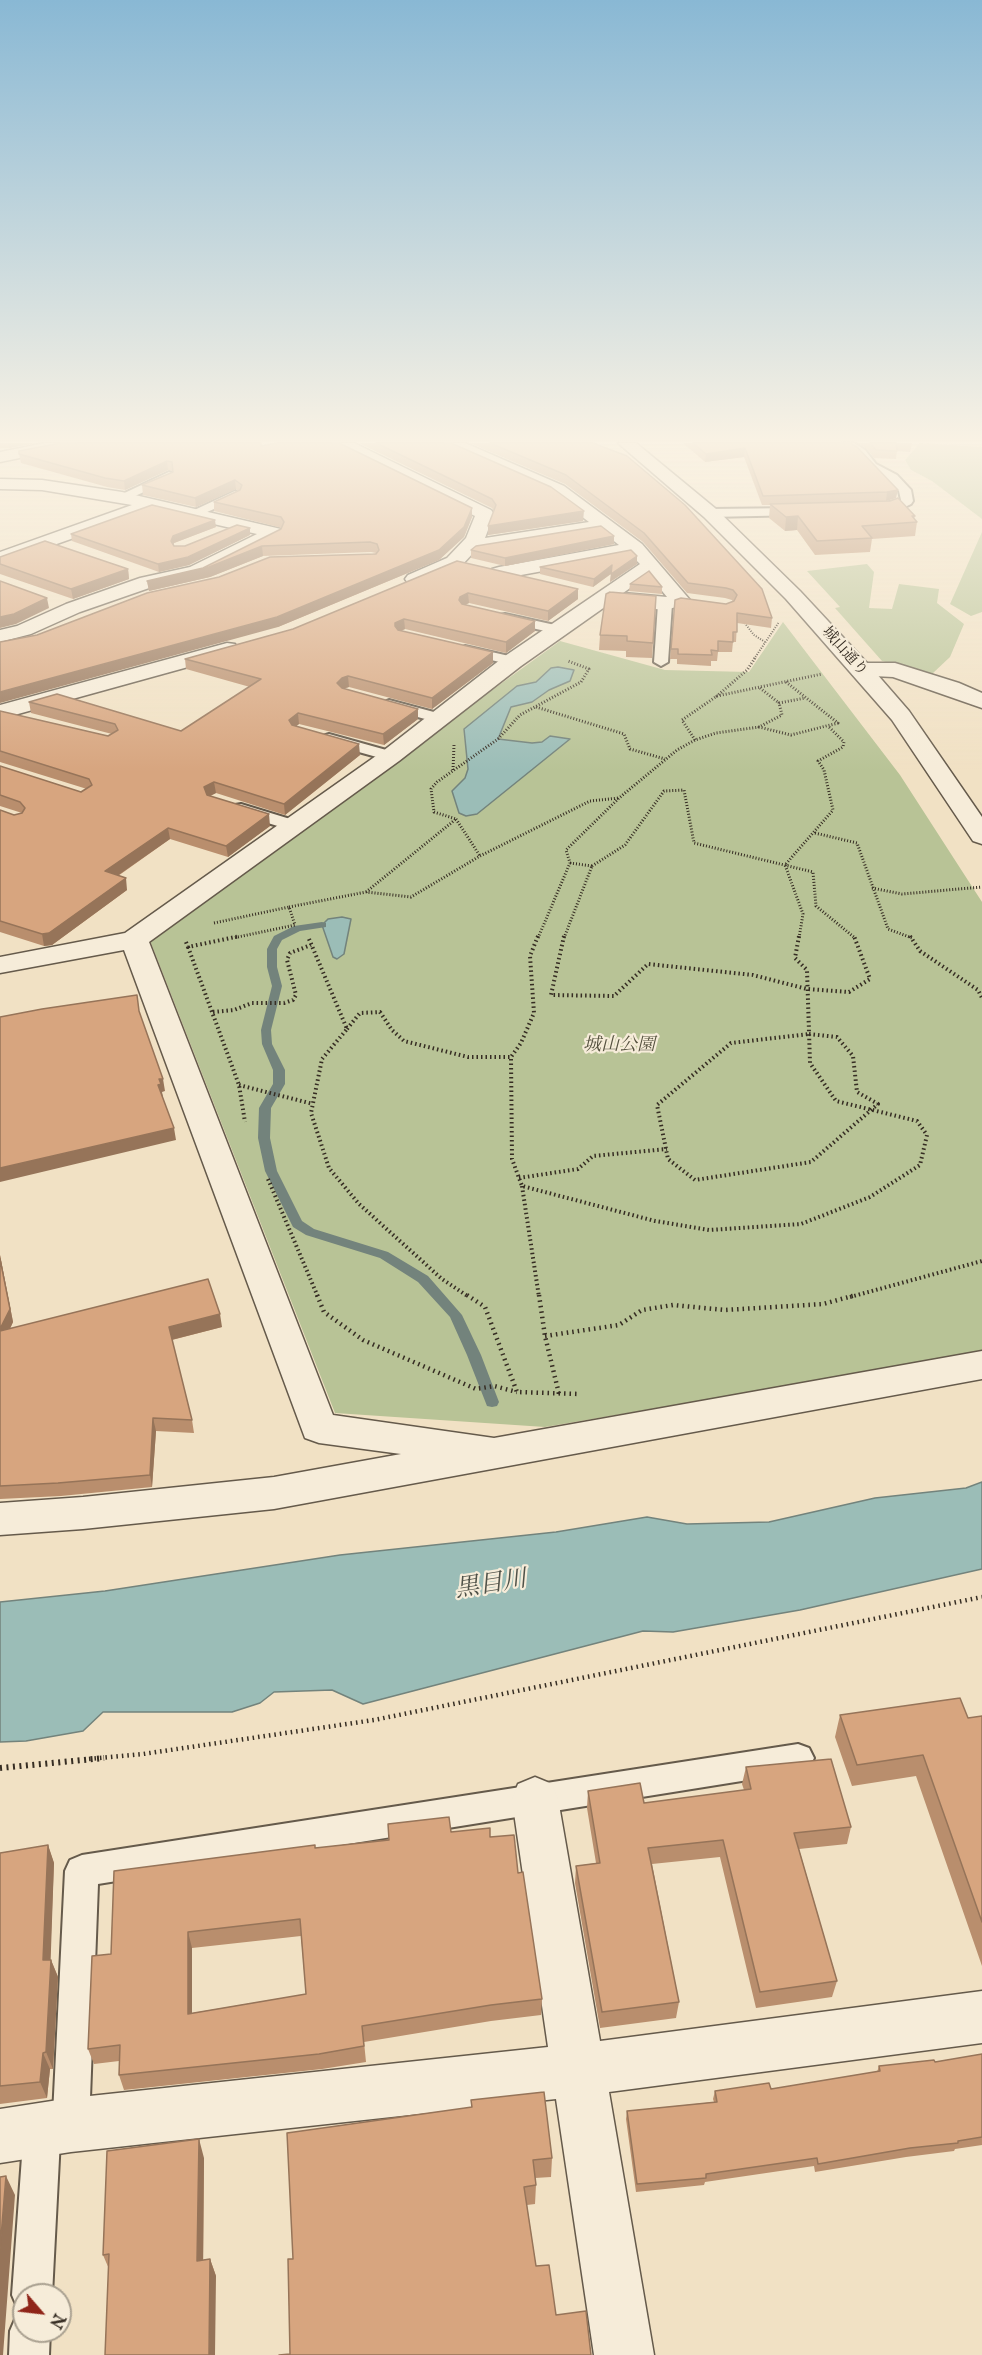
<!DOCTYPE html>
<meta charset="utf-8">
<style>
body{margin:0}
#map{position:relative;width:982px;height:2355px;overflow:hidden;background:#f1e1c4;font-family:"IM FELL English",serif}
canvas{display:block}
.north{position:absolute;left:12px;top:2283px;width:60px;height:60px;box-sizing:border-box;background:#f6ecd9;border:2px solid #a9a090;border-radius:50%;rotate:118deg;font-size:16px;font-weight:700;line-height:24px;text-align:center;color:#362d23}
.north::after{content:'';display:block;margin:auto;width:21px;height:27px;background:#8f2418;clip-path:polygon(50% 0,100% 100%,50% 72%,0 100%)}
</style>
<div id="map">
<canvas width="982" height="2355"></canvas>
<div class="north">N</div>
</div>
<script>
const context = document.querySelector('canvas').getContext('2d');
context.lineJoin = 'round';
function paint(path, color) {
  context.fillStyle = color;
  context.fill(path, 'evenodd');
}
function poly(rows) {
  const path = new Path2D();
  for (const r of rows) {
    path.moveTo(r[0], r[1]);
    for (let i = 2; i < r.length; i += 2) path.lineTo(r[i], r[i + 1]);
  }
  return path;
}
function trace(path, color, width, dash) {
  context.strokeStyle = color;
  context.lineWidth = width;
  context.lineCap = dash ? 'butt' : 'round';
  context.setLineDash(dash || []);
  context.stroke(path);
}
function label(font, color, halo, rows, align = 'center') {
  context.font = font + ' "IM FELL English","Noto Serif JP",serif';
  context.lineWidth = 4.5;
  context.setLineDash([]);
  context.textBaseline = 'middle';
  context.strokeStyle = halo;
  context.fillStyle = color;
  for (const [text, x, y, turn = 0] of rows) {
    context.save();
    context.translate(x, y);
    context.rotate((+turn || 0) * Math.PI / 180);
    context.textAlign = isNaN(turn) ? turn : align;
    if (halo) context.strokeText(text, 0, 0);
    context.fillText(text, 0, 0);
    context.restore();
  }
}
const green = poly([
 [920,443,982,447,982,519,932,481,911,470,905,460],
 [982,532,982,612,971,616,950,604],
 [867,564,874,572,869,608,892,609,899,584,939,589,937,603,964,624,950,657,932,674,882,661,835,608,840,607,807,571],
 [783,622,900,775,982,902,982,1353,545,1427,335,1413,149,938,560,641,665,670,749,672]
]);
const water = poly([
 [558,667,574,670,570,681,549,690,532,702,511,707,498,739,532,743,542,742,550,736,570,739,477,814,466,816,459,813,452,791,465,778,468,769,464,729,517,686,536,682,551,668,558,667],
 [342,917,351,919,344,954,337,959,333,957,322,925,328,919,342,917],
 [982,1482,982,1569,800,1610,673,1632,643,1631,363,1704,332,1690,274,1692,260,1703,232,1712,103,1712,83,1731,26,1741,0,1742,0,1602,105,1591,340,1555,556,1532,647,1517,687,1524,769,1522,875,1498,966,1488,982,1482]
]);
const stream = poly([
 [322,922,326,923,326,927,300,931,282,940,277,949,277,967,282,986,271,1030,272,1044,285,1070,285,1084,271,1108,270,1138,277,1171,302,1221,314,1229,388,1252,428,1276,462,1315,481,1355,499,1402,497,1406,492,1407,487,1406,467,1355,450,1317,418,1282,380,1258,306,1235,293,1227,265,1171,258,1138,259,1108,273,1084,273,1070,262,1044,261,1030,272,986,267,967,267,949,274,936,294,926,322,922]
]);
const pathFar4 = poly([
 [743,621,754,635,765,642],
 [754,659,779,622]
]);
const pathFar3 = poly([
 [755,658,747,670,717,696,822,674],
 [786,682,838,723,791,735,759,727,782,715,779,703,805,698],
 [760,688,779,703],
 [536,707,624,734,630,749,665,759],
 [695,740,682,720,717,696],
 [453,770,454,745],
 [456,819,480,856],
 [815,833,857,843,888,929,912,938],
 [570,863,592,866],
 [592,866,625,845,664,791,684,790,694,843,813,872,816,906,855,938],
 [872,888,902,894,982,887],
 [366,892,456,819,434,812,431,789,437,782,498,739,520,715,581,682,589,669,568,661],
 [289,907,366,892,411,897,480,856,590,801,619,798],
 [214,923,289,907,295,925,233,938],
 [538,938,570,863,566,850,619,798,677,750,695,740,716,733,759,727],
 [564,938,592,866],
 [799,938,803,914,785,865,833,810,824,770,818,761,843,747,844,742,828,726]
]);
const pathFar2 = poly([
 [538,936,530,956,534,1013,521,1043,511,1057,512,1159,522,1186,655,1221,709,1230,801,1224,870,1197,920,1165,927,1135,917,1121,836,1101,810,1063,807,970,795,958,799,936],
 [564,936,551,995,614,996,648,964,753,975,807,989,849,992,870,979,854,936],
 [910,936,920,951,978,990,982,998],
 [309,939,347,1029,322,1059,311,1113,329,1168,359,1204,442,1279,469,1297],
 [186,942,188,947,240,936],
 [188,947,239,1085,245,1122],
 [213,1012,234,1010,252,1003,284,1003,293,1000,296,995,287,960,290,953,311,945],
 [347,1029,360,1013,380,1012,392,1030,404,1041,468,1057,511,1057],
 [809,1034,837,1037,853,1056,857,1092,878,1104,811,1162,695,1180,668,1159,657,1105,731,1043,809,1034],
 [239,1085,313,1104],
 [519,1178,578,1169,593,1156,667,1149],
 [268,1179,318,1297],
 [522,1186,539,1297],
 [850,1297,982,1261]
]);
const pathFar1 = poly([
 [317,1295,324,1312,363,1340,476,1389,494,1386,517,1392],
 [467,1295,485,1307,517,1392,579,1394],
 [539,1295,545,1336,559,1394],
 [545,1336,619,1325,642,1310,673,1305,725,1310,823,1304,856,1295],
 [89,1759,143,1754,374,1720,982,1597]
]);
const path = poly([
 [0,1768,104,1758]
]);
const service = poly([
 [842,443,854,443,865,450,876,464,897,475,911,490,913,501,911,504,901,509,869,512,867,509,869,506,901,500,899,491,889,481,868,468,857,454,842,443],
 [169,472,173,473,173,479,126,500,118,500,116,497,169,472],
 [235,491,241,495,239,498,198,516,194,517,188,513,235,491],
 [798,508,804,512,802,515,710,517,704,513,710,509,798,508],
 [665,600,672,604,668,662,661,666,654,662,658,604,665,600],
 [505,614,564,627,566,630,559,634,500,621,498,618,500,615,505,614],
 [465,646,518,658,520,661,513,665,460,653,458,650,465,646],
 [389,700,445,715,448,718,440,723,384,708,381,705,384,702,389,700],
 [329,734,397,753,399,756,391,761,323,742,321,739,323,736,329,734],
 [241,804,300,822,303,826,300,830,294,831,235,813,233,809,235,805,241,804],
 [798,1744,809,1748,814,1758,809,1768,798,1772,98,1884,89,2125,84,2138,71,2143,60,2139,52,2295,24,2295,24,2311,18,2309,12,2295,24,2129,29,2116,42,2111,53,2115,65,1871,70,1860,82,1855,798,1744],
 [24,2313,24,2331,50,2331,49,2355,9,2355,10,2331,16,2317,24,2313]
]);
const minor = poly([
 [45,443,76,443,74,447,0,462,0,452,45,443],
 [333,443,354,443,491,510,494,514,485,538,589,522,552,494,446,447,444,443,465,443,564,486,642,544,690,600,687,604,665,610,609,604,521,666,399,761,149,942,333,1415,494,1438,982,1351,982,1379,274,1509,83,1529,0,1535,0,1503,83,1497,274,1477,401,1454,319,1443,305,1438,124,950,0,973,0,957,125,933,383,751,505,656,640,564,631,555,499,579,492,577,489,573,492,569,499,567,619,545,601,531,475,551,461,566,422,583,408,583,405,579,408,575,447,558,466,538,475,516,335,447,333,443],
 [649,575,667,597,623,593,649,575],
 [0,479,42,480,122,492,281,529,283,533,281,537,203,576,152,587,80,612,31,634,0,642,0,630,17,626,66,604,140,578,190,567,257,534,153,510,0,564,0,552,132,505,42,490,0,489,0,479],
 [227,643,235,644,238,649,235,654,0,719,0,705,227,643],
 [861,663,895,663,959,683,982,693,982,708,893,677,853,675,850,670,853,665,861,663],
 [535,1777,552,1784,558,1799,600,2041,982,1991,982,2043,609,2092,654,2355,594,2355,556,2099,71,2152,0,2163,0,2109,71,2098,548,2047,512,1799,518,1784,535,1777]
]);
const tertiary = poly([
 [618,443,636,443,716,509,800,591,869,665,909,711,982,817,982,844,973,841,892,720,786,599,704,517,618,443]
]);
const wall = poly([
 [0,443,35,443,9,448,0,448],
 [359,443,451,443,583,521,488,535,488,526,494,511,492,508],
 [470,443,593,443,772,618,771,628,737,623,736,642,733,642,732,652,718,652,717,661,711,661,711,666,677,664,677,659,670,659,675,600,726,604,733,602,732,600,725,598,687,593,643,542,565,484],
 [683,443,850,443,896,498,886,501,915,516,914,519,917,522,915,536,872,539,870,552,815,555,797,530,785,531,769,518,770,505,762,505,744,457,705,462],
 [858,443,912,443,910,452,897,451,896,459,874,458,867,449],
 [261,446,472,508,472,517,464,537,439,560,278,627,37,635,376,553,371,552,263,556,210,577,149,591,147,581,203,568,281,529,282,528,214,511,214,502,238,491,236,489,196,507,143,495,142,485,173,472,173,471,168,470,125,490,107,487,21,463,19,454],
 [216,527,174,543,173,545,174,546,185,546,250,535,189,565,159,572,72,541,71,534],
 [614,536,614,544,505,566,471,558,471,550],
 [0,557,128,569,129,579,73,599,0,574],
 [457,561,578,599,548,621,469,603,465,605,535,631,506,653,405,629,401,631,493,663,432,709,349,687,343,689,418,709,418,719,384,745,299,724,296,726,360,755,285,815,216,793,210,796,270,826,228,857,170,839,118,876,127,890,52,945,44,946,0,932,0,810,14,815,22,813,0,806,0,766,81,792,87,789,0,762,0,711,108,736,112,734,31,713,29,702,181,731,250,687,186,669,185,659,293,629],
 [637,564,610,582,611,574,593,587,540,574,540,567],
 [630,584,662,587,662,594,629,591],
 [656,596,652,658,626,657,626,651,599,650,600,635],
 [0,1255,13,1322,10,1329,222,1327,172,1340,192,1420,194,1433,156,1431,152,1487,61,1496,0,1499],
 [840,1715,968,1718,982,1716,982,1966,916,1776,852,1786,835,1737],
 [746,1767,851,1827,847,1844,799,1849,837,1981,832,1997,756,2008,720,1857,652,1864,679,2002,676,2018,600,2028,575,1883,576,1866,596,1863,587,1808,588,1791,644,1803,744,1790,742,1784],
 [451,1832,490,1837,518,1873,542,1999,541,2015,491,2021,364,2042,366,2062,322,2069,124,2090,119,2075,119,2061,94,2064,88,2049,111,1954,316,1848],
 [301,1936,306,1994,192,2013,192,1948],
 [48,1845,54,1863,50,1960,51,1960,58,1977,53,2069,50,2069,47,2098,0,2104,0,1853],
 [982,2054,982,2145,955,2149,954,2151,906,2157,815,2172,814,2166,705,2182,704,2185,636,2192,626,2119,627,2111,714,2102,713,2099,715,2091,771,2089,877,2072,879,2066,935,2062],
 [471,2100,552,2158,551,2177,535,2178,536,2185,535,2204,527,2205,536,2266,556,2315,290,2354,293,2259,471,2107],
 [204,2158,203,2260,210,2259,216,2276,109,2269,103,2255]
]);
const shadedWall = poly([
 [8,443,35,443,9,448],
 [745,448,744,457,705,462,706,454],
 [167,461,168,470,125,490,124,481],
 [235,480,236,489,196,507,195,498],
 [898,490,896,498,886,501,887,492],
 [472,508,472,517,464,537,439,560,278,627,0,703,0,692,277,617],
 [584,511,583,521,488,535,488,526],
 [798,516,797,530,785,531,786,517],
 [215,520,216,527,174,543,172,549,171,541,173,536],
 [250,528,250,535,189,565,159,572,158,564],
 [614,536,614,544,505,566,505,558],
 [262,546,263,556,210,577,149,591,147,581,209,567],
 [637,556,637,564,610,582,611,574],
 [612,565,612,573,593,587,594,579],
 [128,569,129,579,73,599,71,589],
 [578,589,578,599,548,621,548,611],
 [468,593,469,603,460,607,459,600,460,597],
 [47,598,49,608,16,624,0,628,0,617],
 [404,619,405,629,396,633,395,626,395,623],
 [535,621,535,631,506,653,506,642],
 [493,652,493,663,432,709,432,698],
 [348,676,349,687,342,689,337,683,342,678],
 [418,709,418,719,384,745,383,734],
 [298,713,299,724,290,731,289,720],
 [359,744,360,755,285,815,284,804],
 [214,782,216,793,206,798,204,787],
 [269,814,270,826,228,857,226,846],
 [168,828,170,839,107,883,105,871],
 [126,878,127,890,52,945,44,946,42,934],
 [159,1079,163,1079,165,1091,162,1092,163,1097,160,1098,158,1085],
 [174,1128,176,1140,0,1182,0,1168],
 [0,1255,13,1322,2,1345,0,1335],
 [220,1314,222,1327,171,1340,169,1327],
 [153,1418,156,1431,152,1487,150,1475],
 [48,1845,54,1863,50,1978,43,1960],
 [188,1932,192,1948,192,2029,188,2014],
 [51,1960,58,1977,53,2069,46,2052],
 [43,2053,50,2069,47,2098,40,2082],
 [199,2139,204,2158,203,2278,197,2261],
 [6,2176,15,2195,3,2355,0,2355,0,2249],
 [210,2259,216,2276,215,2355,209,2355]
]);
const building = poly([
 [61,443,261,443,261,446,277,443,339,443,472,508,464,527,439,550,277,617,0,692,0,642,37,635,147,593,219,577,270,557,376,554,379,550,377,544,370,542,262,546,209,567,147,581,203,568,281,529,284,522,281,517,214,502,240,490,242,485,235,480,195,498,142,485,173,472,172,462,167,461,124,481,105,478,19,454,19,451,61,443],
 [376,443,451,443,551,487,584,511,488,526,496,505,492,499,376,443],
 [490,443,593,443,627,456,685,505,762,589,772,618,737,613,737,632,733,632,733,642,718,641,718,651,711,650,712,655,678,654,678,649,671,649,675,600,681,598,726,604,734,601,737,595,733,590,726,588,688,583,644,533,566,475,490,443],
 [693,443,850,443,857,447,898,490,887,492,763,496,745,448,706,454,693,443],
 [870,443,896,443,897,451,876,450,870,443],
 [898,498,915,516,912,516,917,522,862,526,872,538,817,541,798,516,786,517,770,504,890,501,898,498],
 [152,505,215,520,173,536,171,541,174,546,185,546,237,525,250,528,188,557,158,564,71,534,152,505],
 [601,526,614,536,505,558,471,550,476,546,601,526],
 [45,541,128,569,71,589,0,564,0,557,45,541],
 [631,550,637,556,611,574,612,565,594,579,540,567,631,550],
 [457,561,578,589,548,611,468,593,460,597,459,600,462,604,535,621,506,642,404,619,395,623,395,626,398,630,493,652,432,698,348,676,342,678,337,683,342,688,418,709,383,734,298,713,289,720,292,725,359,744,284,804,214,782,204,787,207,795,269,814,226,846,168,828,105,871,126,878,49,933,42,934,0,921,0,810,14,815,22,813,25,808,20,802,0,795,0,766,81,792,92,785,89,779,0,751,0,711,108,736,118,730,115,724,29,702,57,694,181,731,261,679,185,659,293,629,457,561],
 [649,571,662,587,630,584,649,571],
 [0,581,47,598,14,614,0,617,0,581],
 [610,592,656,596,653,643,627,641,627,636,600,635,606,594,610,592],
 [137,995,139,1011,163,1079,159,1079,161,1084,158,1085,174,1128,0,1168,0,1017,42,1009,137,995],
 [0,1259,10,1309,0,1329,0,1259],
 [208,1279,220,1314,169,1327,192,1420,153,1418,150,1475,58,1483,0,1486,0,1331,208,1279],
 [960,1698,968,1718,982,1716,982,1922,923,1755,857,1765,840,1715,960,1698],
 [831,1759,851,1827,794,1833,837,1981,760,1992,723,1840,648,1848,679,2002,602,2012,576,1866,600,1863,588,1791,640,1783,644,1803,751,1789,746,1767,831,1759],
 [449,1817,451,1832,490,1828,490,1837,514,1835,518,1873,523,1872,542,1999,491,2005,362,2026,364,2046,319,2054,119,2075,120,2045,88,2049,92,1956,111,1954,114,1871,315,1845,315,1848,389,1840,388,1824,449,1817],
 [300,1919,306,1994,188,2014,188,1932,300,1919],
 [48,1845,43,1960,51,1960,46,2052,43,2053,40,2082,0,2086,0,1853,48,1845],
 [982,2054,982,2137,958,2141,958,2143,910,2148,818,2164,817,2158,706,2174,706,2178,637,2184,627,2111,717,2102,715,2091,769,2083,771,2089,880,2071,879,2066,934,2060,935,2062,982,2054],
 [544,2092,552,2158,533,2160,536,2185,524,2187,536,2266,549,2265,556,2315,586,2311,591,2355,279,2355,290,2354,288,2259,293,2259,287,2133,472,2107,471,2100,544,2092],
 [199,2139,197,2261,210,2259,209,2355,105,2355,109,2254,103,2255,107,2151,199,2139],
 [6,2176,0,2249,0,2177,6,2176]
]);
const farStreetnames = [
 ["城山通り",844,652,48]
];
const parkNames = [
 ["城山公園",619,1046]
];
const nearWaternames = [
 ["黒目川",491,1586,-9]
];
paint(green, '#b8c396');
paint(water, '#9bbdb7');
trace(water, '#73837c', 1.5);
paint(stream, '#73837c');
trace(service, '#655a4b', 4);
trace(minor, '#655a4b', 3);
trace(tertiary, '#655a4b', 3);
trace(pathFar4, '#362d23', 2, [1, 1.5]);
trace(pathFar3, '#362d23', 3, [1, 2]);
trace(pathFar2, '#362d23', 4, [1.5, 3]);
trace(pathFar1, '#362d23', 4.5, [1.5, 4]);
trace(path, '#362d23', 6, [2, 4.5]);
paint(service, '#f6ecd9');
paint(minor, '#f6ecd9');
paint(tertiary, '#f6ecd9');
paint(wall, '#b98e6d');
paint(shadedWall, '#967459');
paint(building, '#d7a57f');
trace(building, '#967459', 1.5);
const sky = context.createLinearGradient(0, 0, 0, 772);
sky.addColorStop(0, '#89b8d4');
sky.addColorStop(0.57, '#f9f2e4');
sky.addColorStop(1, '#f9f2e400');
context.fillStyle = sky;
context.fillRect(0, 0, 982, 772);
label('15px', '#362d23', '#f6ecd9', farStreetnames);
label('italic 18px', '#565240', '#f6ecd9', parkNames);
label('italic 24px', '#4f5148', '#f6ecd9', nearWaternames);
</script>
